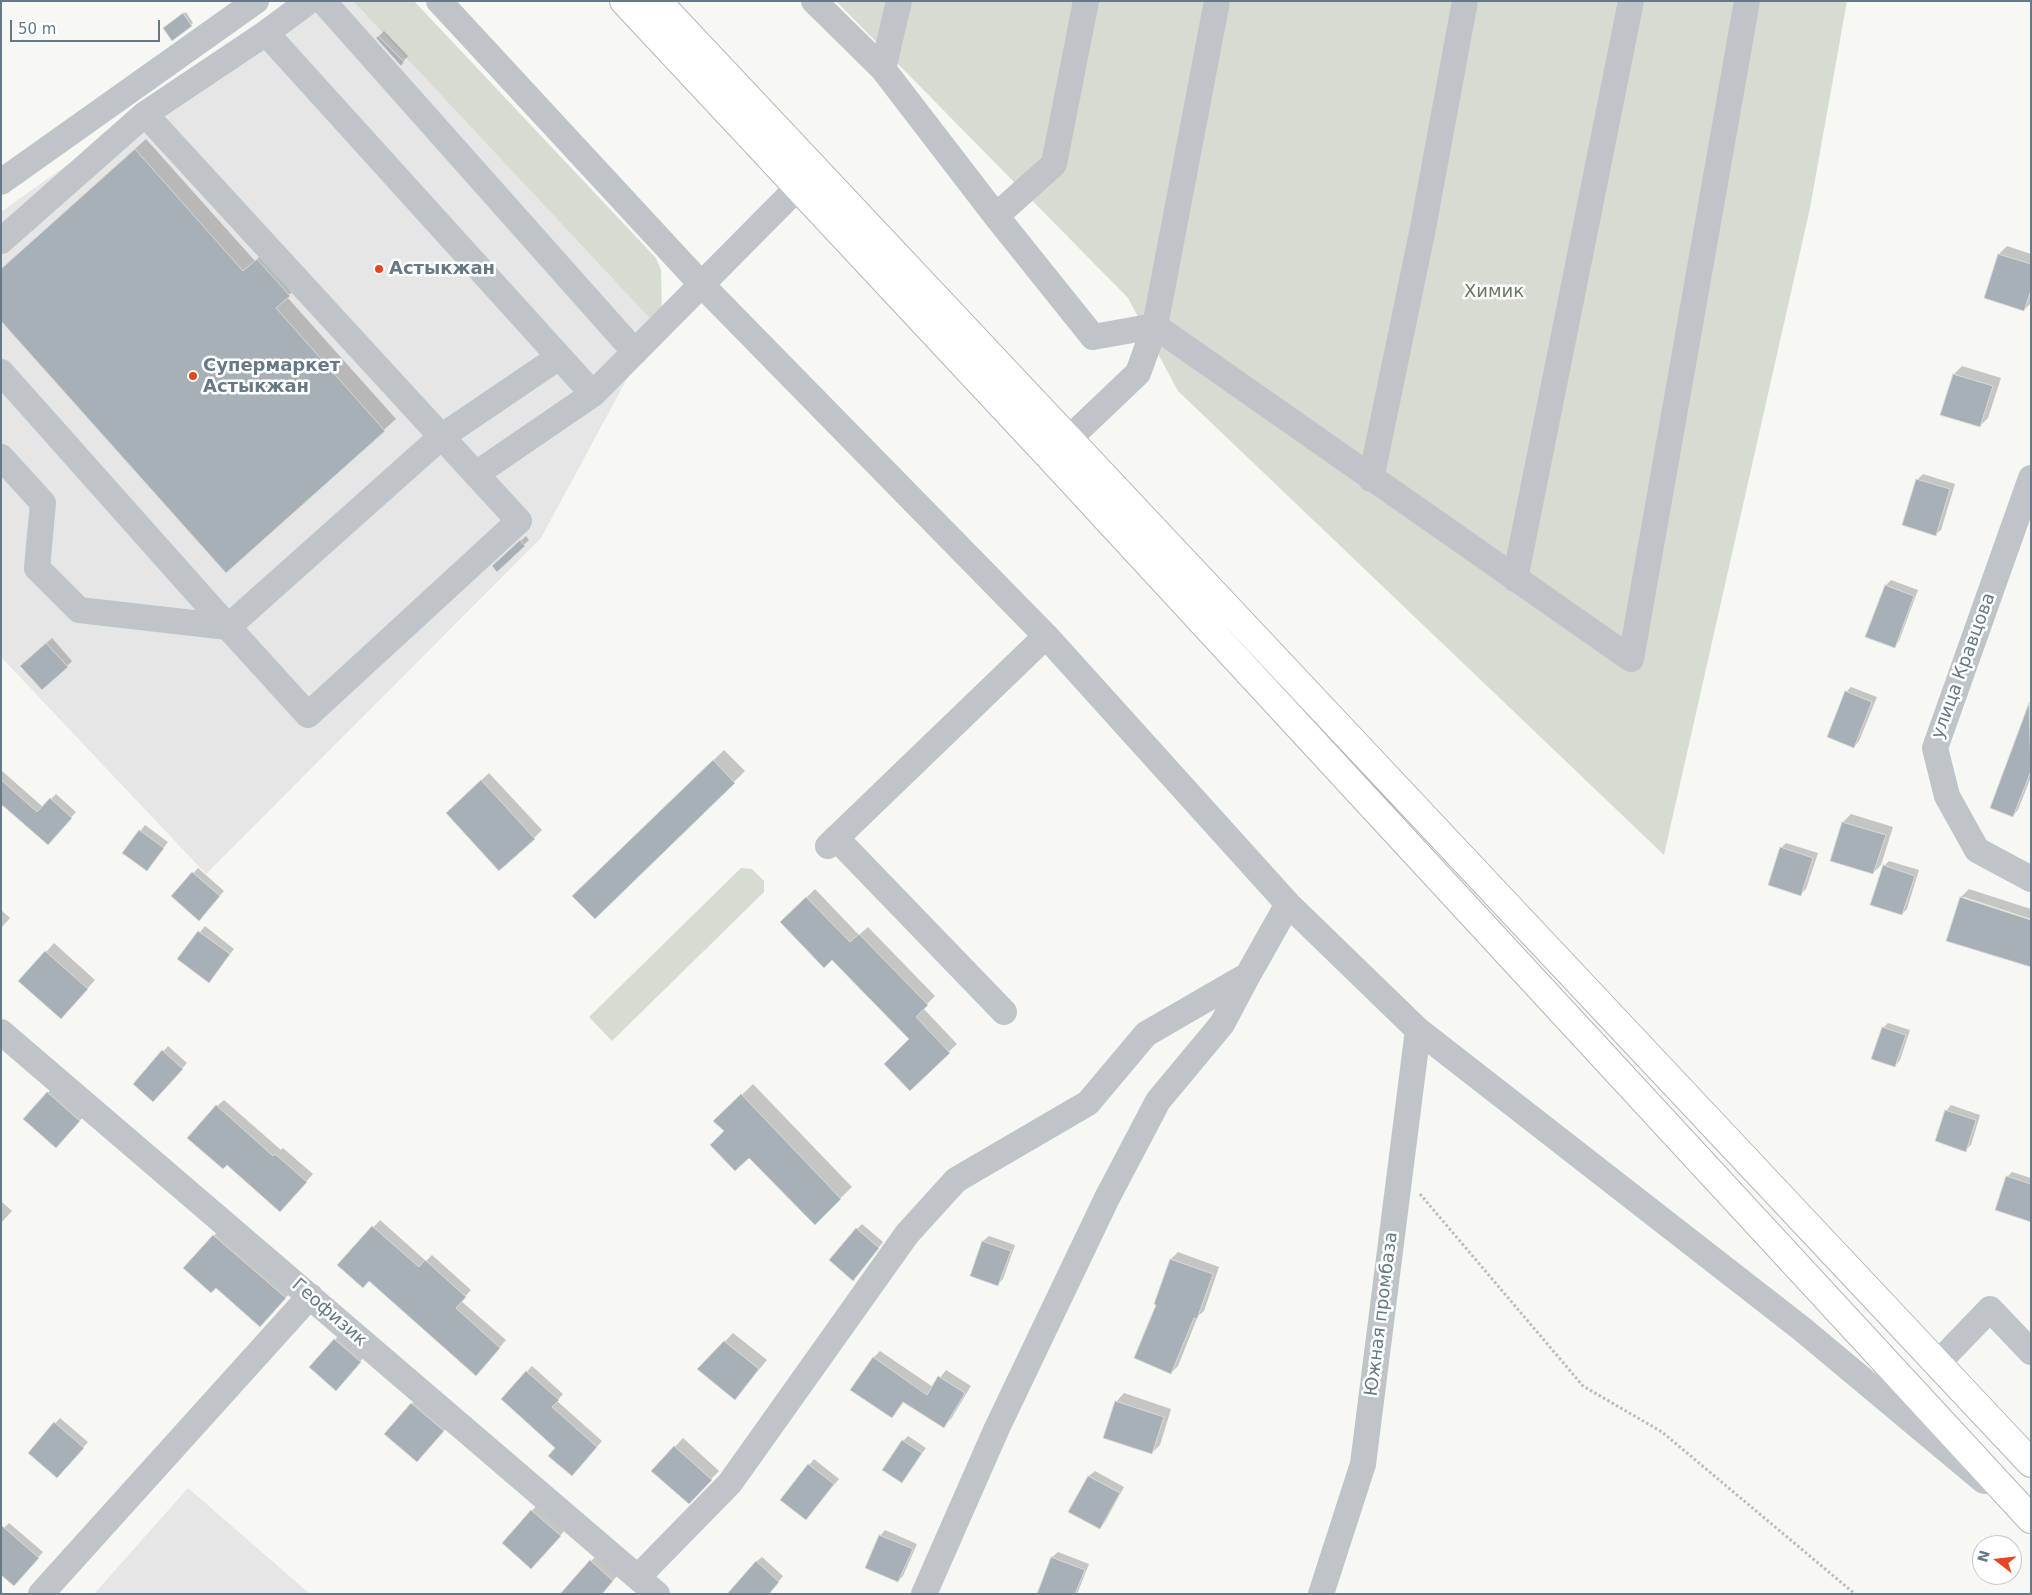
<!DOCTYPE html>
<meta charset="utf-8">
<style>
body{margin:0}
#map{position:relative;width:2032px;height:1595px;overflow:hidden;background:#f7f7f4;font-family:"DejaVu Sans",sans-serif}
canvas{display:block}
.frame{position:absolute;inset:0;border:2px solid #657986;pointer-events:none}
.north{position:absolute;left:1972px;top:1535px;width:50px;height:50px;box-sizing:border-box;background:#fff;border:1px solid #c1c9cf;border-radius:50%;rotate:286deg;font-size:14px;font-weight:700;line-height:20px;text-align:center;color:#657986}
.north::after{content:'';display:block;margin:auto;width:18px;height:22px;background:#ea4421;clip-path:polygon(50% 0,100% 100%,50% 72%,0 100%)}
.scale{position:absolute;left:10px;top:20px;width:150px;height:22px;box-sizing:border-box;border:2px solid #657986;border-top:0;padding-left:6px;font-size:15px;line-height:18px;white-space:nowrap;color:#657986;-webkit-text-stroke:4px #fff;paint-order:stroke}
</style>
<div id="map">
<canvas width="2032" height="1595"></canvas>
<div class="frame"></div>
<div class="north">N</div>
<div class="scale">50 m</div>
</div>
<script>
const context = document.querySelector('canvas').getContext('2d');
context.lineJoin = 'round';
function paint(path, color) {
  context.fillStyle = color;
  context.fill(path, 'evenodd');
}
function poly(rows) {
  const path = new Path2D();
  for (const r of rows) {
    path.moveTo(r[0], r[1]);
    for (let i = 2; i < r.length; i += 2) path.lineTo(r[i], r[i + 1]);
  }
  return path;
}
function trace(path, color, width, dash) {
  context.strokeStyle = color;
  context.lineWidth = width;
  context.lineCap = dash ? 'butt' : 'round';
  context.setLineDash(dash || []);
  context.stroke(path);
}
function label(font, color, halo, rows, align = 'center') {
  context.font = font + ' "DejaVu Sans",sans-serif';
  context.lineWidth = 5;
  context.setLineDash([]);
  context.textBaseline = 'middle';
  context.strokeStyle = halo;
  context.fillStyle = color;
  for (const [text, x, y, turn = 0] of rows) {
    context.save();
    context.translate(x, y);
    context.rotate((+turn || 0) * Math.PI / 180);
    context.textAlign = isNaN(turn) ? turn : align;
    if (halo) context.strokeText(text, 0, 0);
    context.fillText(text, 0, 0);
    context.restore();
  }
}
const built = poly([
 [297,1,353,1,656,325,541,538,206,874,1,657,1,212],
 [188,1488,310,1594,94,1594]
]);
const green = poly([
 [353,1,414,1,656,258,661,270,662,317,656,325],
 [836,1,1847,1,1810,208,1664,855,1178,391,1128,298],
 [741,868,752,869,764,881,764,892,612,1041,589,1017]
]);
const shadow = poly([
 [186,12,193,23,172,39,166,26],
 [384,31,408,56,401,64,377,38],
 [146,139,255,261,268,249,300,284,287,297,396,419,226,571,1,269],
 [2007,246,2031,254,2031,303,2024,310,1985,298,1999,254],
 [1962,366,2001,378,1988,418,1980,426,1942,414,1954,374],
 [1923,474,1955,484,1941,530,1935,535,1903,525,1918,479],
 [526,536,529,540,497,570,499,561],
 [1891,580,1918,590,1899,641,1894,647,1886,585],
 [52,638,72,661,67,666,27,661],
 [1851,687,1877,697,1859,741,1854,747,1846,692],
 [2031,704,2031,777,2018,810,2013,815,1991,807],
 [724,750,745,771,595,918,574,896],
 [1,770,43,807,56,794,76,812,53,838,4,805,1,808],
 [489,773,542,830,534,838,455,805],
 [1851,814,1893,827,1881,865,1873,873,1831,860,1843,822],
 [145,825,168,842,152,864,124,853],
 [1786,843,1818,853,1806,889,1801,894,1781,848],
 [1889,861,1919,870,1907,909,1902,914,1884,866],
 [198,868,224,891,204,914,173,896],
 [815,889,859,935,868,927,935,996,923,1008,957,1044,910,1089,910,1039,832,958,782,922],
 [1969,889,2031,909,2031,919,1964,897,1964,900,1961,897],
 [1,910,10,918,1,928],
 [205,926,234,949,209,981,179,959],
 [54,943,95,980,69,1009,46,952],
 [1888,1023,1910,1030,1900,1060,1895,1066,1883,1028],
 [168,1046,187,1063,159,1095,135,1084],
 [753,1084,852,1187,815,1223,715,1121],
 [53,1087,85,1115,61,1141,25,1119],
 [224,1100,281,1150,283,1148,313,1174,287,1203,217,1106],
 [1951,1105,1980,1115,1971,1145,1965,1150,1946,1111],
 [2012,1172,2031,1178,2031,1220,2007,1177],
 [1,1201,12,1211,1,1223],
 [380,1220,426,1261,432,1255,471,1290,461,1301,506,1340,482,1368,369,1279,339,1265],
 [862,1224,883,1242,858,1274,857,1229],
 [219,1230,291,1292,265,1320,216,1286,185,1268],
 [989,1236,1015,1245,1003,1279,998,1284,972,1275,983,1241],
 [1178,1252,1219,1267,1204,1311,1198,1316,1178,1366,1171,1373,1156,1303,1171,1259],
 [733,1333,767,1360,735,1398,699,1369],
 [340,1334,365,1356,341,1384,311,1367],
 [880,1351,933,1387,946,1370,971,1386,951,1419,944,1426,904,1402,892,1416,873,1358],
 [532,1366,563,1394,557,1401,602,1441,577,1469,557,1448,502,1399],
 [1124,1393,1171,1409,1160,1445,1152,1453,1116,1402],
 [420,1396,451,1423,425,1452,412,1404],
 [60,1418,88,1442,62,1472,29,1453],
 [908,1436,926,1448,902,1481,903,1441],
 [683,1438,719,1471,689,1502,653,1471],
 [814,1459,839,1479,806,1519,782,1500],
 [1095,1471,1124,1487,1105,1522,1100,1528,1070,1511,1089,1476],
 [537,1505,565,1530,537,1563,504,1543],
 [9,1523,43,1552,19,1579,1,1531],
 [885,1530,917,1544,903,1576,898,1581,880,1536],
 [1058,1552,1089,1564,1077,1594,1038,1594,1052,1557],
 [596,1556,618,1575,601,1594,591,1561],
 [762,1557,783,1576,768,1594,756,1562]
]);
const building = poly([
 [183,13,192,26,172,41,163,28,183,13],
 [378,36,404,62,401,66,376,38,378,36],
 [135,149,243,271,257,259,290,296,276,308,385,431,226,573,1,321,1,269,135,149],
 [1998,254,2031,264,2031,290,2024,311,1984,298,1998,254],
 [1953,374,1993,386,1980,427,1940,415,1953,374],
 [1916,479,1950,489,1936,536,1902,525,1916,479],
 [520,540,525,546,497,572,492,566,520,540],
 [1885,585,1914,596,1895,648,1865,637,1885,585],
 [46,643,68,667,42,690,20,666,46,643],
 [1845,691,1872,702,1854,748,1827,737,1845,691],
 [2029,703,2031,771,2013,817,1990,808,2029,703],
 [713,760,735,783,595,919,572,896,713,760],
 [1,780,37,812,50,798,72,818,48,845,1,804,1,780],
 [481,780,535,839,499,871,446,813,481,780],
 [1842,822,1886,835,1873,874,1830,861,1842,822],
 [139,830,164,848,147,871,122,853,139,830],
 [1780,847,1813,858,1801,896,1768,885,1780,847],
 [1883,865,1915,876,1902,915,1870,905,1883,865],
 [192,872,220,896,199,921,171,896,192,872],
 [806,897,850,942,859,934,928,1005,916,1017,950,1053,910,1091,884,1064,909,1039,832,960,824,968,780,922,806,897],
 [1960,897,2031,920,2031,967,1946,941,1960,897],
 [198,931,230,954,209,983,177,959,198,931],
 [45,951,88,989,61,1019,18,981,45,951],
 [1882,1027,1906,1035,1895,1067,1871,1059,1882,1027],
 [162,1050,183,1069,153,1102,133,1084,162,1050],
 [47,1092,80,1121,56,1148,23,1119,47,1092],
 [741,1094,841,1199,815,1225,749,1158,735,1171,710,1145,724,1131,713,1121,741,1094],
 [216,1105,273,1156,275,1154,307,1182,280,1212,227,1165,223,1169,187,1138,216,1105],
 [1945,1110,1976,1120,1966,1152,1935,1141,1945,1110],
 [2006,1176,2031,1184,2031,1222,1995,1210,2006,1176],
 [372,1226,419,1267,425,1260,466,1297,456,1308,500,1348,476,1376,369,1281,363,1288,337,1265,372,1226],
 [856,1228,879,1248,853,1281,829,1260,856,1228],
 [213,1235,286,1298,260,1327,216,1288,211,1293,183,1268,213,1235],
 [982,1241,1011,1251,998,1286,970,1276,982,1241],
 [1170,1259,1213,1274,1197,1319,1194,1318,1171,1374,1134,1358,1156,1305,1154,1304,1170,1259],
 [334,1339,361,1362,336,1391,309,1367,334,1339],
 [724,1341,759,1369,735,1400,697,1369,724,1341],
 [873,1357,927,1395,938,1376,965,1393,944,1428,903,1402,892,1418,850,1390,873,1357],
 [526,1371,559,1400,552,1407,597,1447,572,1476,548,1456,555,1448,501,1399,526,1371],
 [1115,1401,1164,1417,1152,1454,1103,1438,1115,1401],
 [411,1403,444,1431,417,1462,384,1434,411,1403],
 [54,1422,84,1448,57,1478,28,1453,54,1422],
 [902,1440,922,1453,902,1483,882,1470,902,1440],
 [674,1446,712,1480,689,1504,651,1471,674,1446],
 [808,1464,834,1484,806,1520,780,1500,808,1464],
 [1088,1476,1120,1493,1100,1529,1068,1512,1088,1476],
 [531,1510,561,1536,531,1569,502,1543,531,1510],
 [1,1525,39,1558,14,1586,1,1575,1,1525],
 [879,1535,913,1549,898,1582,865,1568,879,1535],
 [1051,1557,1085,1570,1075,1594,1037,1594,1051,1557],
 [590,1560,613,1581,602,1594,560,1594,590,1560],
 [756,1561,779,1582,769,1594,727,1594,756,1561]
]);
const path = poly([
 [1420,1194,1583,1386,1662,1432,1855,1594]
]);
const minor = poly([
 [309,1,266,33,593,394,814,171],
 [323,1,635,352],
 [439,1,702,285,1046,636,1288,904,1418,1030,1802,1329,1984,1481],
 [814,1,883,69,996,216,1093,337,1155,326,1631,659,1747,1],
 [883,69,899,1],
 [1,182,256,1],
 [996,216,1054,164,1086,1],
 [1,241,145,114,266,33],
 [1,372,228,627,308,715,519,521,145,114],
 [1054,453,1138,373,1155,326,1217,1],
 [1,457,43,503,37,568,79,610,228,627,441,437,559,357],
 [476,474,593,394],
 [2031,478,1935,748,1947,796,1977,850,2031,879],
 [1371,479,1423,228,1465,1],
 [1515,579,1631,1],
 [836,838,1004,1012],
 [828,846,1046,636],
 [1,1032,657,1594],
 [1937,1364,1990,1309,2031,1352],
 [638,1577,730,1483,907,1234,956,1180,1088,1103,1146,1034,1248,975,1288,904],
 [41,1594,310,1296],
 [924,1594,997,1428,1107,1198,1158,1101,1222,1024,1248,975],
 [1321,1594,1363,1464,1418,1030]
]);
const highway = poly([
 [624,1,1050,457,2031,1519],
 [657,1,2031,1463]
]);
const markers = [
 [379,269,5,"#ea4421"],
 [193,376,5,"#ea4421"]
];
const poiNames = [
 ["Астыкжан",389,269],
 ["Супермаркет",203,366],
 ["Астыкжан",203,387]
];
const parkNames = [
 ["Химик",1494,292]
];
const streetNames = [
 ["улица Кравцова",1964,666,-70],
 ["Геофизик",329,1313,41],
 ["Южная промбаза",1382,1314,-83]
];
paint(built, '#e5e6e5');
paint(green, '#d7dcd3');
paint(shadow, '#0003');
paint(building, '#a7b0b6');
trace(building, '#d9d8d6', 1);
trace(highway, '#b3b7ba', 30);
trace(path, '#b9bdbf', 3, [2.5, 2.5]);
trace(minor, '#bfc4c8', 26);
trace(highway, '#fff', 28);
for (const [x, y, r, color] of markers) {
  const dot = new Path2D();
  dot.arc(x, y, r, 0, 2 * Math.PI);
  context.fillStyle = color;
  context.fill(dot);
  trace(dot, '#fff', 2);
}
label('bold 18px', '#657986', '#fff', poiNames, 'left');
label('18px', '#667860', '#fff', parkNames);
label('18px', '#657986', '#fff', streetNames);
</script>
